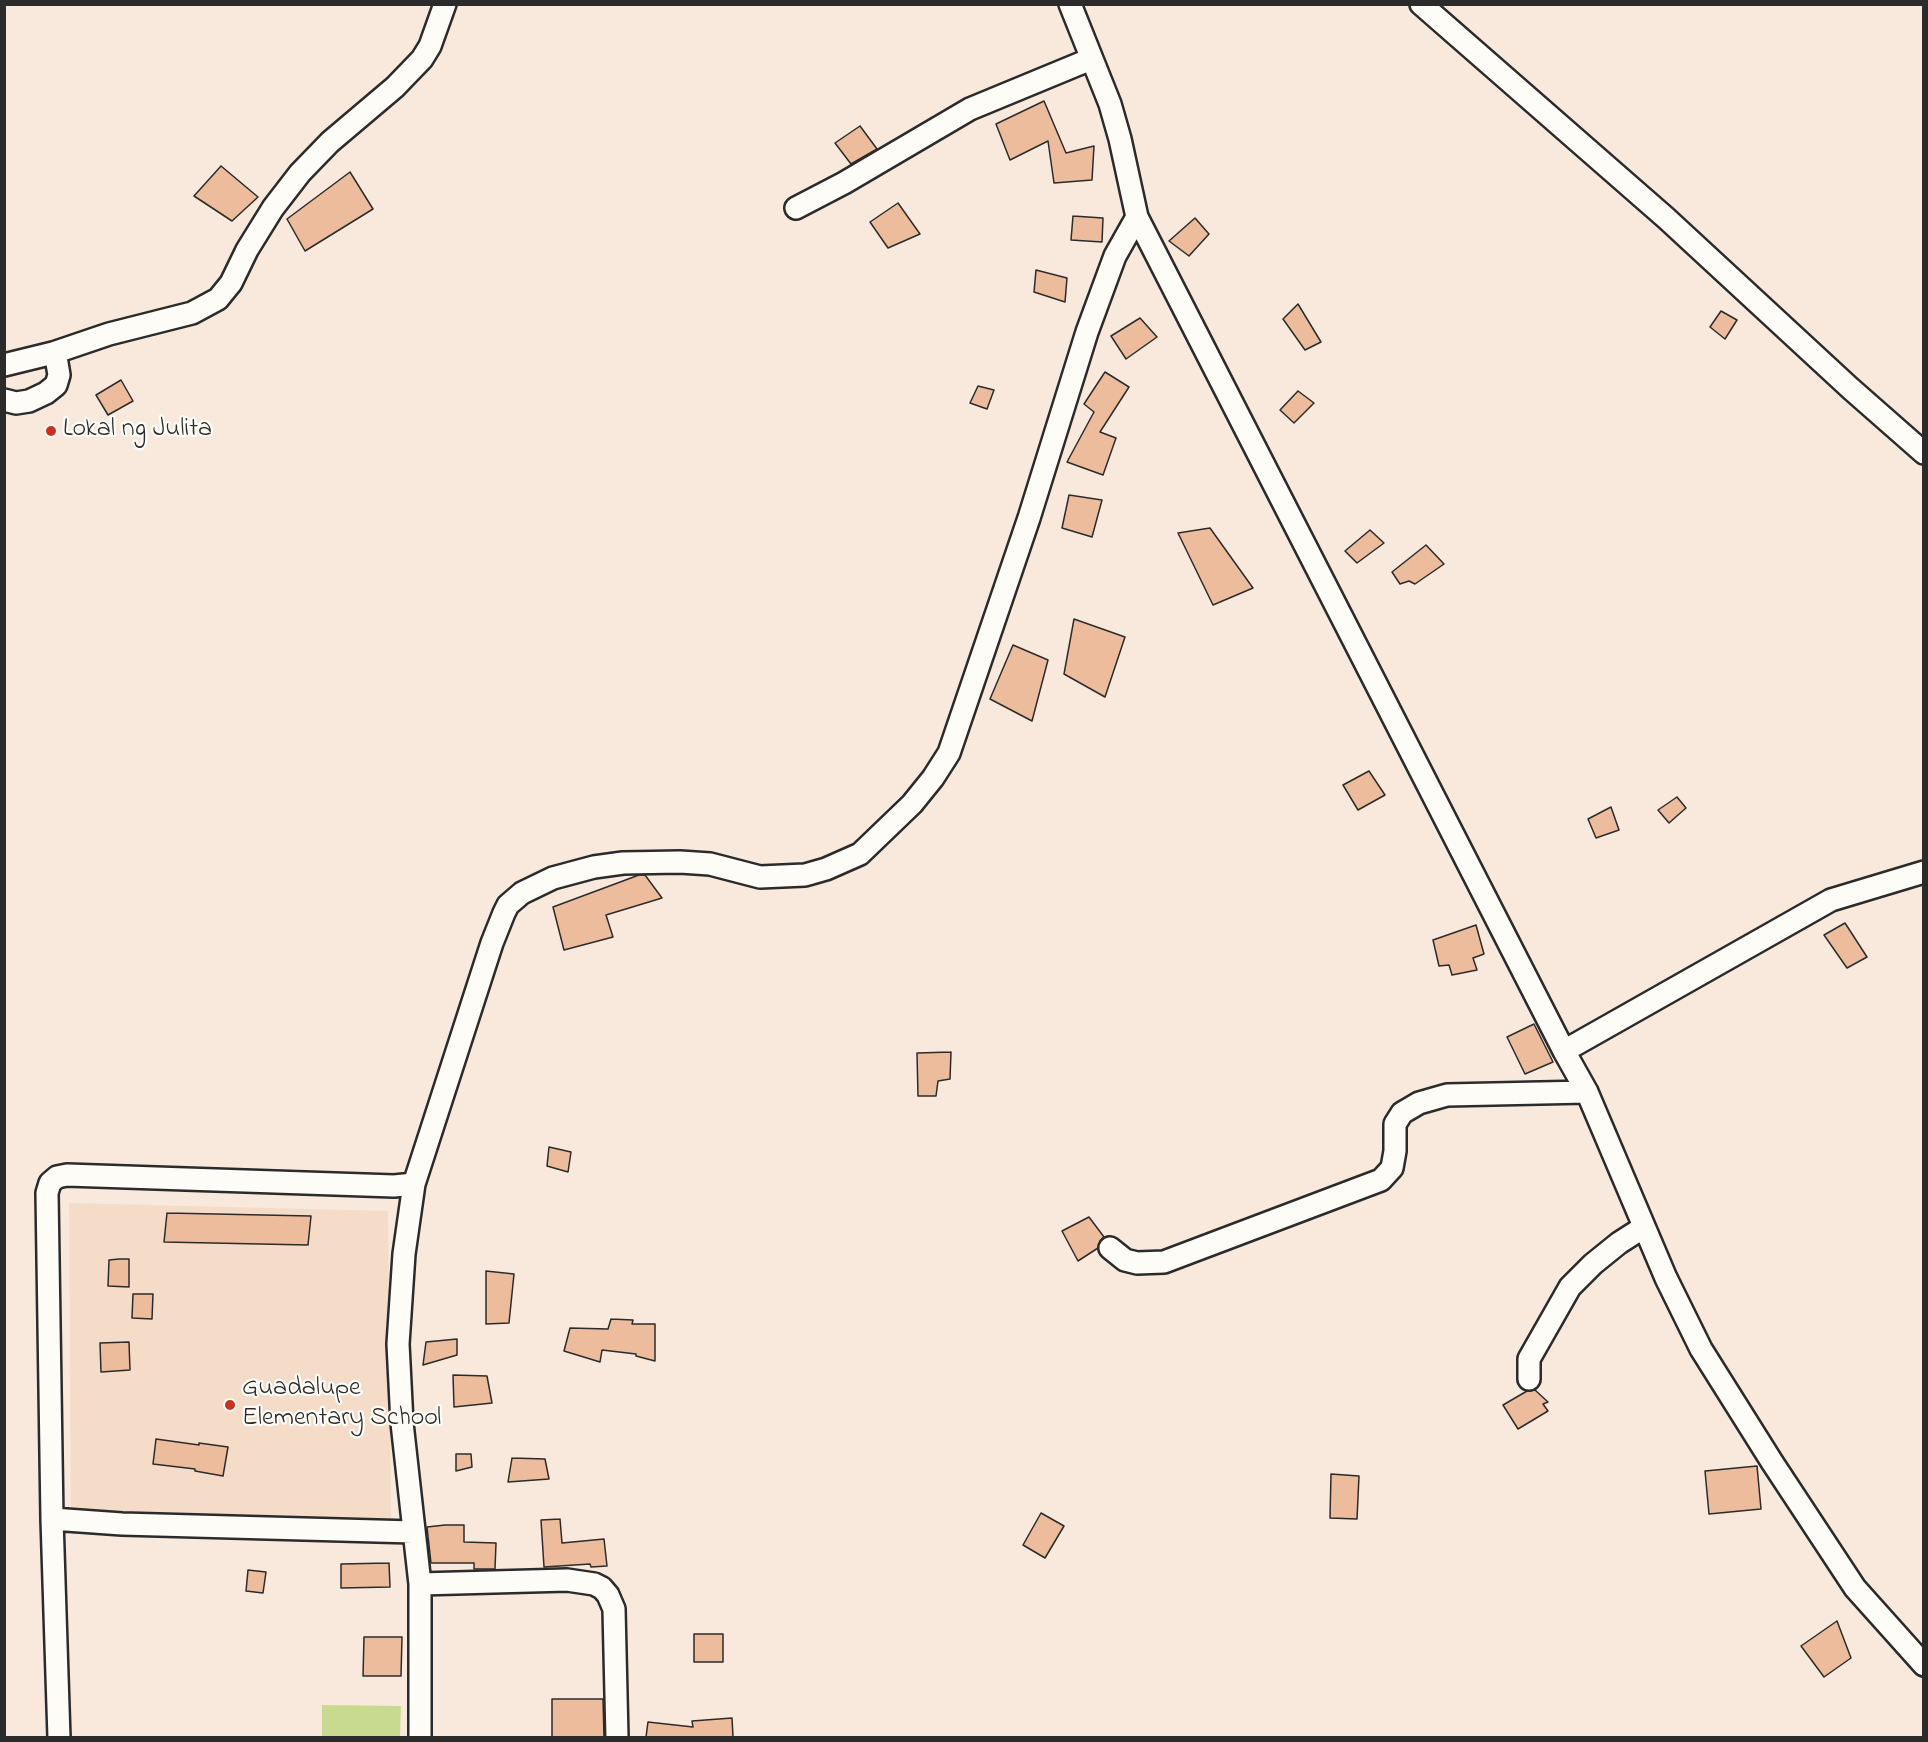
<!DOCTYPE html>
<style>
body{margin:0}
#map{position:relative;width:1928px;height:1742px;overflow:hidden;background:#f8e9dc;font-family:"Indie Flower",sans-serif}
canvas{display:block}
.frame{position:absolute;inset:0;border:6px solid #2b2b2b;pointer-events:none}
</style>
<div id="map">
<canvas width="1928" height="1742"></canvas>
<div class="frame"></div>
</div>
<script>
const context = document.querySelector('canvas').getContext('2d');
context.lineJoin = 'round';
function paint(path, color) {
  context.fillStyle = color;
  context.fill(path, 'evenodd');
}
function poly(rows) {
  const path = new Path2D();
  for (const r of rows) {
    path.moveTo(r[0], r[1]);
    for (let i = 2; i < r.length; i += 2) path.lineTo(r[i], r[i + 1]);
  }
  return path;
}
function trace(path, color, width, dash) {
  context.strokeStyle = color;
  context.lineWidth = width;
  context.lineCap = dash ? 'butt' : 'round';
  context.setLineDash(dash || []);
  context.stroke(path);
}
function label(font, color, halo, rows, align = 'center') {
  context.font = font + ' "Indie Flower",sans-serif';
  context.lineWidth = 4.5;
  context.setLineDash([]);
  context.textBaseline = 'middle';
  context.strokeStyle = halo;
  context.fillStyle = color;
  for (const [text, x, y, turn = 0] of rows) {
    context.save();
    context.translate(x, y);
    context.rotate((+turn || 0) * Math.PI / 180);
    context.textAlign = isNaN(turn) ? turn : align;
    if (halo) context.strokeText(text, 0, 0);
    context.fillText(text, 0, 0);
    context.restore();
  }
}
const built = poly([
 [69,1203,388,1211,391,1521,71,1518]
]);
const green = poly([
 [322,1705,401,1706,400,1737,322,1737]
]);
const building = poly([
 [1044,101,1066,153,1094,146,1092,180,1054,183,1048,141,1010,160,996,124,1044,101],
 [860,126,877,149,851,164,835,143,860,126],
 [221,166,258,197,232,221,194,196,221,166],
 [350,172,373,209,305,251,287,219,350,172],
 [898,203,920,234,888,248,870,222,898,203],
 [1073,216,1103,218,1102,242,1071,240,1073,216],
 [1195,218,1209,234,1189,256,1169,241,1195,218],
 [1036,270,1067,278,1065,302,1034,292,1036,270],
 [1298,304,1321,342,1305,350,1283,319,1298,304],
 [1721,311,1737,320,1725,339,1710,327,1721,311],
 [1140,318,1157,337,1126,359,1111,336,1140,318],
 [1105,372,1129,387,1100,432,1116,438,1103,475,1067,462,1094,412,1084,404,1105,372],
 [121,380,133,401,108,415,96,395,121,380],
 [978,386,994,390,987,409,970,403,978,386],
 [1298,391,1314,403,1294,423,1280,410,1298,391],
 [1069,495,1102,500,1092,537,1062,528,1069,495],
 [1210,528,1253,588,1213,605,1178,533,1210,528],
 [1370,530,1384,543,1357,563,1345,551,1370,530],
 [1426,545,1444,564,1415,584,1409,581,1400,584,1392,572,1426,545],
 [1074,619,1125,637,1105,697,1064,674,1074,619],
 [1013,645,1048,660,1032,721,990,699,1013,645],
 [1369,771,1385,795,1358,810,1343,785,1369,771],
 [1677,797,1686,808,1669,823,1658,810,1677,797],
 [1611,807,1619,830,1596,838,1588,819,1611,807],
 [639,875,645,875,662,898,606,915,613,937,564,950,553,907,639,875],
 [1845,923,1867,957,1847,968,1824,935,1845,923],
 [1476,925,1484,954,1473,958,1477,970,1452,975,1449,965,1439,966,1433,940,1476,925],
 [1534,1024,1553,1062,1525,1074,1507,1037,1534,1024],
 [951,1052,950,1079,938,1081,936,1096,918,1096,917,1053,951,1052],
 [549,1147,571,1152,568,1172,547,1166,549,1147],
 [167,1213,311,1216,308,1245,164,1242,167,1213],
 [1089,1217,1104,1237,1100,1241,1098,1248,1078,1261,1062,1231,1089,1217],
 [119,1259,129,1259,129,1287,108,1286,109,1260,119,1259],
 [486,1271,514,1274,509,1323,486,1324,486,1271],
 [133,1294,153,1294,152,1319,132,1318,133,1294],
 [611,1319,633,1320,632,1324,655,1324,655,1361,636,1356,636,1354,602,1350,600,1362,564,1351,570,1328,608,1329,611,1319],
 [457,1339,457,1355,423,1365,426,1342,457,1339],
 [129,1342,130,1370,101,1372,100,1343,129,1342],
 [453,1375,487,1376,492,1403,454,1407,453,1375],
 [1535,1390,1548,1402,1543,1404,1548,1411,1518,1429,1503,1405,1527,1391,1535,1390],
 [156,1439,199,1445,199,1443,228,1447,223,1476,195,1471,195,1469,153,1464,156,1439],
 [456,1454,471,1454,472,1467,456,1471,456,1454],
 [512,1458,545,1459,549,1479,508,1482,512,1458],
 [1757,1466,1761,1509,1709,1514,1705,1471,1757,1466],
 [1331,1474,1359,1476,1357,1519,1330,1518,1331,1474],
 [1041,1513,1064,1526,1045,1558,1023,1545,1041,1513],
 [560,1519,562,1543,604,1539,607,1566,591,1567,590,1564,544,1567,541,1520,560,1519],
 [445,1525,464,1525,464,1542,496,1543,495,1569,474,1569,474,1563,431,1563,427,1527,445,1525],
 [389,1563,390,1587,341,1588,341,1564,389,1563],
 [248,1570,266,1572,263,1593,246,1591,248,1570],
 [1837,1621,1851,1658,1824,1677,1801,1646,1837,1621],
 [694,1634,723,1634,723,1662,694,1662,694,1634],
 [364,1637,402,1637,401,1676,363,1676,364,1637],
 [552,1699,603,1699,604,1737,552,1737,552,1699],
 [732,1718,733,1737,646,1737,648,1722,693,1727,692,1721,732,1718]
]);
const minor = poly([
 [1070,4,1110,104,1120,139,1137,217,1564,1051,1587,1092,1666,1278,1701,1349,1772,1462,1855,1588,1924,1665],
 [1421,4,1666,218,1850,388,1924,453],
 [796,208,844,183,970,109,1091,59],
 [4,365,53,353,109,334,192,313,218,299,231,283,247,250,273,208,300,173,330,142,395,87,422,59,430,46,445,4],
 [4,400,16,403,29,401,46,393,56,385,59,375,57,363,53,353],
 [1564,1051,1831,900,1924,872],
 [1110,1248,1125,1260,1137,1263,1164,1262,1381,1180,1392,1168,1395,1151,1395,1124,1402,1113,1419,1103,1447,1095,1587,1092],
 [1529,1379,1529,1359,1570,1287,1593,1264,1619,1243,1644,1227],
 [52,1519,122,1524,413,1532],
 [420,1584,567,1580,594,1584,602,1588,608,1595,614,1609,617,1738],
 [59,1738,52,1519,47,1193,50,1183,57,1177,67,1175,394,1186,414,1184],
 [420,1738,420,1584,402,1423,398,1344,404,1254,414,1184,492,943,504,913,508,905,522,893,553,878,594,867,623,863,680,862,710,864,760,877,805,875,826,869,860,854,912,804,933,778,949,753,1029,518,1087,332,1115,256,1137,217]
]);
const markers = [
 [51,431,6,"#c8321e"],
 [230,1405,6,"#c8321e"]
];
const poiNames = [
 ["Lokal ng Julita",63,431],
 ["Guadalupe",242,1390],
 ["Elementary School",242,1420]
];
paint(built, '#f4dcc9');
paint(green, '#c8da8f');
paint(building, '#ecbc9c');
trace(building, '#2b2b2b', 1.5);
trace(minor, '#2b2b2b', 26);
trace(minor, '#fdfcf7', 21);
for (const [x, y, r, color] of markers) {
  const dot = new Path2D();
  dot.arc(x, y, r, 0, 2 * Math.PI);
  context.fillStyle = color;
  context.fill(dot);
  trace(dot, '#fdfcf7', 2);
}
label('26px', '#2b2b2b', '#fdfcf7', poiNames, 'left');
</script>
